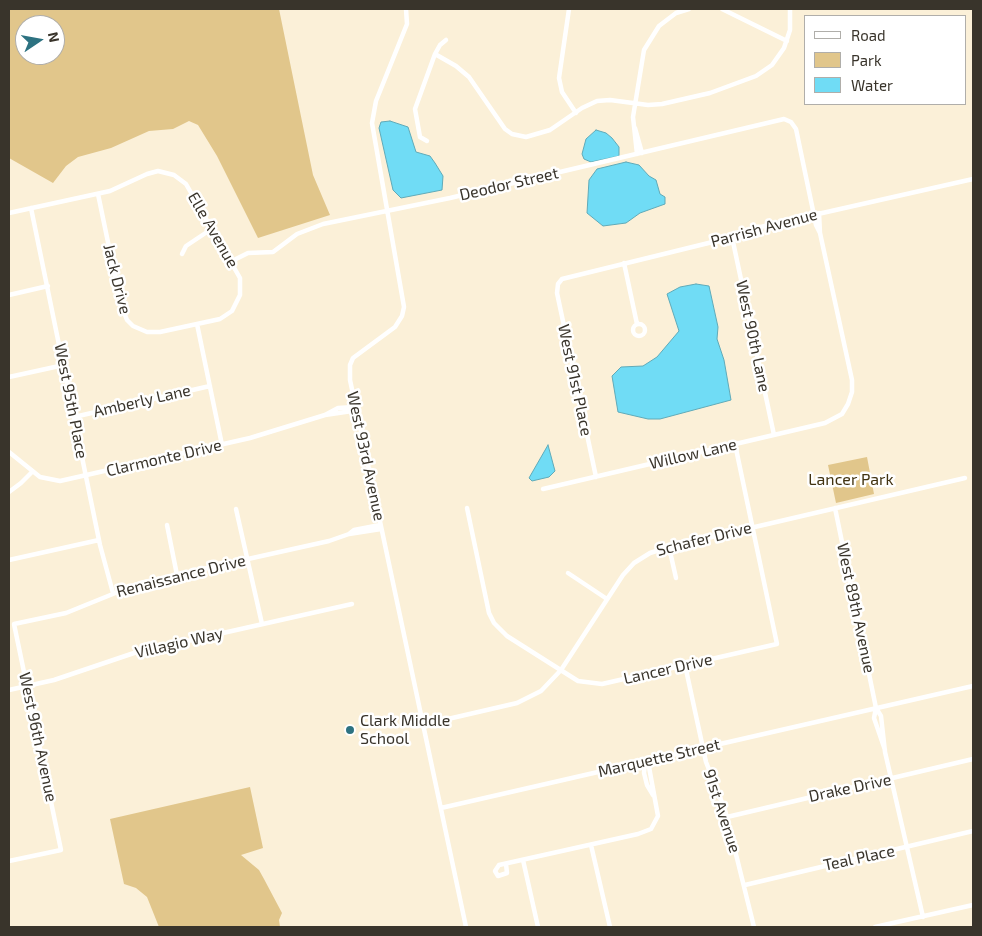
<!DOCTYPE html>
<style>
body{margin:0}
#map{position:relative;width:982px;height:936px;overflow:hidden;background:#fbf0d8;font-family:"Exo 2",sans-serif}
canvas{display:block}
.frame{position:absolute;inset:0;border:10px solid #39342b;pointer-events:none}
.legend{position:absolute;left:804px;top:15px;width:162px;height:90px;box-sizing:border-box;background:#fff;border:1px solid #b0aeaa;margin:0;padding:6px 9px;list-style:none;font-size:15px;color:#39342b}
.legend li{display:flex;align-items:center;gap:10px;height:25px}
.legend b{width:25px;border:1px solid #b0aeaa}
.north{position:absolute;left:15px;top:15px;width:50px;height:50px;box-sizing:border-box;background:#fff;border:1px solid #b0aeaa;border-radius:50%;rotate:78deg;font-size:14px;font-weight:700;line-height:20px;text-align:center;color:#39342b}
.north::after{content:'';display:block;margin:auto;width:18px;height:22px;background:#2d7281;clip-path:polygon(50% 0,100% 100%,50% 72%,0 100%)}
</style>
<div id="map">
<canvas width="982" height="936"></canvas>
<div class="frame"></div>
<ul class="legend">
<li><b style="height:6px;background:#fff"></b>Road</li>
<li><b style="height:14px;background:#e1c68b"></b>Park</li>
<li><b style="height:14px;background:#70dcf5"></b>Water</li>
</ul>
<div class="north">N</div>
</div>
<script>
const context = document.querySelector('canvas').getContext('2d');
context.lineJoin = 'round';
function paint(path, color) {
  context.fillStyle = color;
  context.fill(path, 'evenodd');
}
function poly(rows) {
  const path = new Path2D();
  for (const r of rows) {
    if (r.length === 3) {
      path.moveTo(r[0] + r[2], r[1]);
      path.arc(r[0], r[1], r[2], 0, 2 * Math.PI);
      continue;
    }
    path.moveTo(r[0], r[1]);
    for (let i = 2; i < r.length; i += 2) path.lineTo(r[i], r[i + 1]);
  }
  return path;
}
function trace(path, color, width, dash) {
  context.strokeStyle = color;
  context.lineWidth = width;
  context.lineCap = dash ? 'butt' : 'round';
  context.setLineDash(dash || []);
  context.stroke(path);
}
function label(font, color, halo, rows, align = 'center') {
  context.font = font + ' "Exo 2",sans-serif';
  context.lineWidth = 5;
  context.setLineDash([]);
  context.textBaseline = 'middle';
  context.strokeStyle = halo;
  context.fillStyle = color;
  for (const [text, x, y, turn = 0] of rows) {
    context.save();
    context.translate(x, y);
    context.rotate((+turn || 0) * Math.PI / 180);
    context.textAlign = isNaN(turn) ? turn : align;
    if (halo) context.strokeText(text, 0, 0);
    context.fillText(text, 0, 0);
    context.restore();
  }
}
const green = poly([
 [9,9,279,9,313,175,330,215,258,238,217,156,198,125,189,121,173,129,149,131,111,148,78,157,66,166,53,183,9,158],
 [25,25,55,25,55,55,25,55],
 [867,457,874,494,836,503,828,465],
 [250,787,263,848,241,855,259,870,264,879,282,913,279,920,280,927,159,927,147,897,136,888,124,884,110,819]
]);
const water = poly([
 [390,121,408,127,416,152,430,156,435,163,443,176,442,190,401,198,393,190,379,128,381,122,390,121],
 [596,130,606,133,612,138,619,147,619,156,591,162,584,159,582,154,586,139,596,130],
 [626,162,639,165,649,176,656,180,660,194,665,197,665,204,640,213,626,223,603,226,587,213,589,180,597,169,626,162],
 [696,284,709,286,718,327,717,339,724,360,731,400,660,419,648,419,618,412,612,376,621,367,643,366,657,357,679,331,667,294,680,287,696,284],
 [548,445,555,471,549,477,532,481,529,478,548,445]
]);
const minor = poly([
 [406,9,407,24,376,101,372,123,404,307,402,316,395,327,353,358,350,365,350,380,466,927],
 [569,9,559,78,562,92,576,113],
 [722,9,787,41],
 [435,54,456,66,469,77,505,129,512,134,526,137,550,130,582,108,597,101,610,100,648,105,662,104,710,93,756,76,772,65,784,48,790,30,790,9],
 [635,128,642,153],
 [427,141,420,137,415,109,435,54,440,45,446,40],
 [637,154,633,117,644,50,659,26,676,13,689,9],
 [31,208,100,545,113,593],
 [9,213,110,191,147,174,158,171,174,175,186,184,240,278,240,295,232,311,220,319,160,332,147,332,133,326,127,320,121,305,98,194],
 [732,237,774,435],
 [182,254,186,246,213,228],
 [232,261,248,253,273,252,297,234,323,224,450,198,784,119,791,122,796,129,816,225,820,233,819,213],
 [624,263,637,324],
 [9,295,48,286],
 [639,330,6],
 [197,324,222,445],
 [9,377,64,365],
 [325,415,352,411,355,407],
 [74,417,210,386],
 [9,452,40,477,60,481,250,438,325,415,338,408,355,407],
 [596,477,557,293,558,284,562,279,737,236,756,228,973,179],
 [543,489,825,423,842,414,848,404,852,392,852,380,820,233],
 [9,492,21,483,32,472],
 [467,508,489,613,494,623,507,636,578,681,602,684,777,644,735,444],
 [835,508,876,708,881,716,885,752,923,917],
 [236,509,262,624],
 [167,525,177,575],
 [349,534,381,529],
 [669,547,676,578],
 [9,560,99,540],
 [568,573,607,599],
 [685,665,706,762,725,810,754,927],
 [9,690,54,680,134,653,352,604],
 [876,708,874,718,885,750],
 [422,725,517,703,541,691,561,670,623,575,634,563,650,553,669,547,965,478],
 [645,761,644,773,647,785,653,795],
 [441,808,973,686],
 [727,817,973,759],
 [591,845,610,927],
 [523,860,538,927],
 [9,861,61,850,14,624,66,613,140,583,329,541,349,534,354,530,380,525],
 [506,864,507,873,498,876,495,871,499,865,638,834,651,829,658,816,649,767,645,761],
 [745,885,973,831],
 [875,927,973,905]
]);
const markers = [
 [350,730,5,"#2d7281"]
];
const streetNames = [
 ["Deodor Street",509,184,-13],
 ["Parrish Avenue",764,228,-15],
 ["Elle Avenue",213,230,60],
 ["Jack Drive",117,279,76],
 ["West 90th Lane",753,336,78],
 ["West 91st Place",575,380,78],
 ["West 95th Place",71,401,79],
 ["Amberly Lane",142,401,-13],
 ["Willow Lane",693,454,-13],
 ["West 93rd Avenue",366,456,78],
 ["Clarmonte Drive",164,458,-13],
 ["Schafer Drive",704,539,-14],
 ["Renaissance Drive",181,576,-14],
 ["West 89th Avenue",856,608,78],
 ["Villagio Way",179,643,-13],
 ["Lancer Drive",668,669,-13],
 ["West 96th Avenue",38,737,78],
 ["Marquette Street",659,758,-13],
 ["Drake Drive",850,788,-12],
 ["91st Avenue",722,811,72],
 ["Teal Place",859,858,-12]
];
const parkNames = [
 ["Lancer Park",851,480]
];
const poiNames = [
 ["Clark Middle",360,721],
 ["School",360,739]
];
paint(green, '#e1c68b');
paint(water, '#70dcf5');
trace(water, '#60aab8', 1);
trace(minor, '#fff', 4.5);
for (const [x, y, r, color] of markers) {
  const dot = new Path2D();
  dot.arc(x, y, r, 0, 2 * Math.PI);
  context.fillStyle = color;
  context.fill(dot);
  trace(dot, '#fff', 2);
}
label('16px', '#39342b', '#fff', streetNames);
label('16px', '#423311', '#fff', parkNames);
label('16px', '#39342b', '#fff', poiNames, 'left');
</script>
